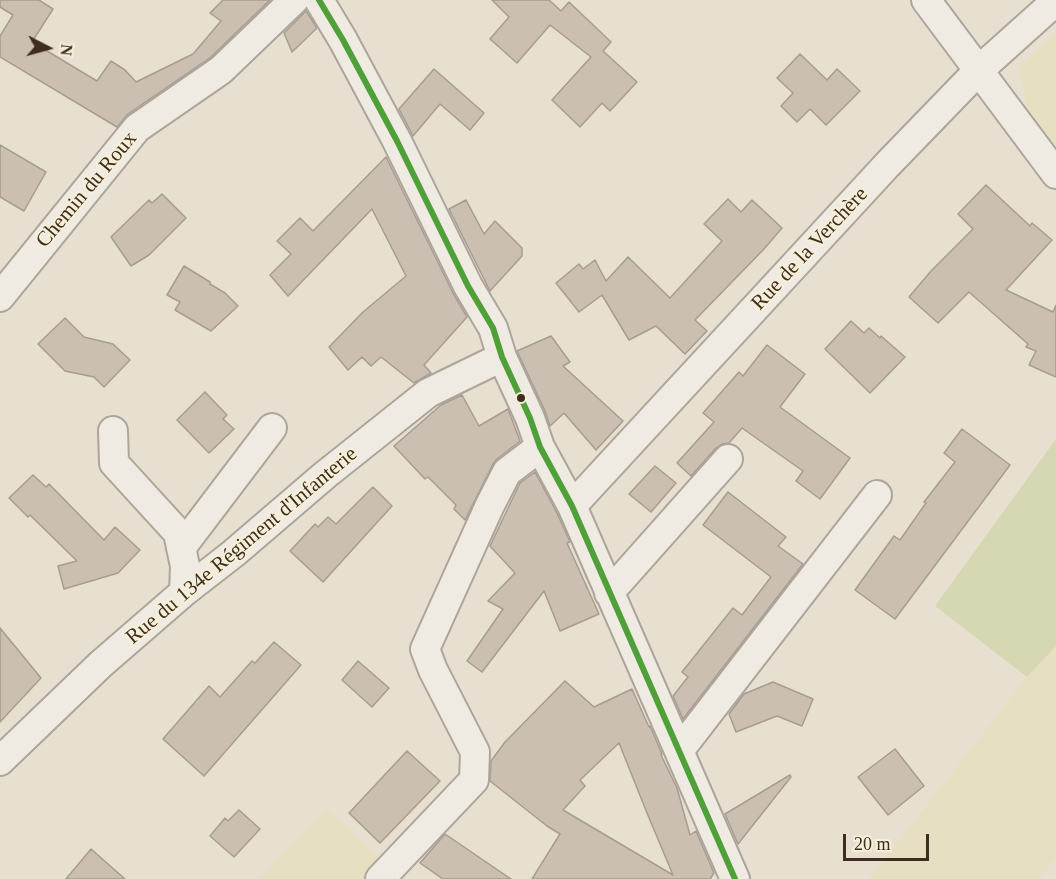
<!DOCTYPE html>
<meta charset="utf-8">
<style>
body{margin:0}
#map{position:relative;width:1056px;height:879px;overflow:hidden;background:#e7e0d1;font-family:Georgia,serif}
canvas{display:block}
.north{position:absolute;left:18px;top:18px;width:60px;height:60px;-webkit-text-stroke:4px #f7eed8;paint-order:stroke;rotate:96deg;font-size:16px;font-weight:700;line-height:24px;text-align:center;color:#3d2e20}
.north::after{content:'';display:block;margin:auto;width:21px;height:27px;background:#3d2e20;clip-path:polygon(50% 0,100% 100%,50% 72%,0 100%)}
.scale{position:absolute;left:843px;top:834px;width:86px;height:27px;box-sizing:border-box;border:3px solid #3d2e20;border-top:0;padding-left:8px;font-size:18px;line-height:21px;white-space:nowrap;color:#3d2e20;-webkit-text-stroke:4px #f7eed8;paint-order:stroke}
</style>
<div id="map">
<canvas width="1056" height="879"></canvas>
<div class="north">N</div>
<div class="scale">20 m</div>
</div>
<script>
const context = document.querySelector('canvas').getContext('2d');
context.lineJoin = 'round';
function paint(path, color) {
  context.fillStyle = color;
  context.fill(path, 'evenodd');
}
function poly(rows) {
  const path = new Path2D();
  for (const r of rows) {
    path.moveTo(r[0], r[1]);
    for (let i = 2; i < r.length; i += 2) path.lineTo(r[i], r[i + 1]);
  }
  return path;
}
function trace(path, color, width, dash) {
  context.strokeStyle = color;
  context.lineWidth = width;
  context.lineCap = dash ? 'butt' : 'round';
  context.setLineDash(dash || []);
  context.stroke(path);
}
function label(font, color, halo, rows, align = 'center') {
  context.font = font + ' Georgia,serif';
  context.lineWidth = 4.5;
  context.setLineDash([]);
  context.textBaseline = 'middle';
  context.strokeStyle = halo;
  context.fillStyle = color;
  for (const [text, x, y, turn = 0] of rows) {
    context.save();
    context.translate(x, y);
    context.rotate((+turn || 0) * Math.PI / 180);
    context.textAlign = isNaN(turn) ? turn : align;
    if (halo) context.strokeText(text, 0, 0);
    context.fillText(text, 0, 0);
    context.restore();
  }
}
const farmland = poly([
 [1056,31,1056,149,1027,109,1019,67],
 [1056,646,1056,858,1039,879,869,879,1027,677],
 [326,809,386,863,371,879,259,879]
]);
const green = poly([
 [1056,439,1056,646,1027,677,935,606]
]);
const building = poly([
 [0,0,39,0,53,9,32,42,97,81,111,61,125,70,136,82,193,54,221,21,210,13,223,0,270,0,211,57,128,114,117,127,0,57,0,36,13,15,0,7,0,0],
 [492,0,549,0,561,11,569,2,611,42,603,51,637,82,610,111,602,103,580,127,552,100,591,57,550,25,517,63,490,39,509,17,492,0],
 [306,11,317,28,292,52,284,33,306,11],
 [800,54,827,80,837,69,860,91,826,125,810,109,797,122,781,106,793,93,777,78,800,54],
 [434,69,484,113,470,130,440,104,413,136,399,109,434,69],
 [0,145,46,172,24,211,0,197,0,145],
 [386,157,453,293,467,317,424,365,431,373,414,383,381,357,371,366,362,357,348,370,329,347,363,312,406,276,372,209,288,296,270,275,291,254,277,241,300,218,313,231,386,157],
 [986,185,1030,226,1032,223,1052,240,1006,290,1053,312,1056,305,1056,377,1029,365,1036,351,1026,347,1028,344,969,292,938,323,909,297,931,271,973,229,958,214,986,185],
 [162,194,186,218,149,255,131,266,111,237,149,200,152,203,162,194],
 [728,199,741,212,752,200,782,228,764,249,695,320,707,331,685,354,656,326,629,340,602,295,579,312,556,283,579,264,583,269,595,260,606,281,628,257,670,298,722,241,704,224,728,199],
 [466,200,484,234,495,221,522,248,522,256,490,291,449,209,466,200],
 [184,266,210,282,210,284,225,293,238,306,211,331,175,310,180,302,167,295,184,266],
 [65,318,84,337,113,344,130,360,104,387,94,377,65,371,38,344,65,318],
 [851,321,864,333,869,328,880,338,881,336,905,357,870,393,825,349,851,321],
 [551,336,570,362,563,366,623,421,596,450,564,413,550,426,545,411,517,351,551,336],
 [767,345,805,374,780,407,850,458,820,499,796,481,803,471,742,428,729,443,722,444,716,448,691,476,677,463,714,422,703,413,739,372,743,376,767,345],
 [205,392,227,415,223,419,234,429,209,453,177,420,205,392],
 [462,395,479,426,508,409,520,441,497,459,493,464,465,520,454,509,456,505,428,477,425,479,394,446,441,405,462,395],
 [962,429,1010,465,895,619,855,590,894,536,900,540,926,503,924,502,955,462,944,453,962,429],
 [655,466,676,483,651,512,629,494,655,466],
 [535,472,557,513,570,542,567,543,599,614,560,631,544,591,482,672,467,661,503,609,488,601,515,573,490,546,520,483,535,472],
 [33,475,46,487,49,484,104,540,115,527,140,550,118,573,64,589,58,566,77,561,30,515,28,517,9,498,33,475],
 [373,487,392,506,323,582,290,551,315,524,318,527,328,517,336,524,373,487],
 [728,492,786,537,778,546,803,564,683,719,673,696,688,677,682,672,733,608,742,615,771,577,703,525,728,492],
 [0,628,41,678,0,722,0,628],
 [274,642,301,665,204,776,163,739,209,686,220,697,252,661,255,663,274,642],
 [358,661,389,688,372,707,342,680,358,661],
 [565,681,594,707,632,689,649,727,650,726,662,754,661,755,677,788,690,835,696,831,714,873,710,879,532,879,560,834,547,826,490,781,491,761,505,742,565,681],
 [619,743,647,813,673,875,563,810,585,786,580,780,619,743],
 [773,682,813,699,802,726,777,716,736,732,729,714,744,694,773,682],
 [895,749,924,786,888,815,858,777,895,749],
 [407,751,440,781,380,843,349,813,407,751],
 [790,775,791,777,738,844,725,814,790,775],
 [239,810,260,829,234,857,210,836,225,818,228,821,239,810],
 [445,834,511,879,443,879,420,863,445,834],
 [91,849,125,879,66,879,91,849]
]);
const minor = poly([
 [319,0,343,40,397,141,468,286,493,328,502,357,530,418,540,447,572,506,735,879],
 [926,0,1056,174],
 [0,297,137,128,221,70,294,0],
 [113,431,114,463,178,533,185,566,184,592],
 [572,506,888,164,978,71,1056,1],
 [181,548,272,428],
 [609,593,728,459],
 [679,751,877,495],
 [0,761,101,664,184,592,234,553,325,475,428,393,502,357],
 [380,879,474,780,475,752,433,670,425,649,490,505,507,472,540,447]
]);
const bus1 = poly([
 [319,0,343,40,397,141,468,286,493,328,502,357,530,418,540,447,572,506,735,879]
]);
const markers = [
 [521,398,5,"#3d2e20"]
];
const streetNames = [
 ["Chemin du Roux",87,190,-50],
 ["Rue de la Verchère",810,249,-47],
 ["Rue du 134e Régiment d'Infanterie",242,546,-40]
];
paint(farmland, '#e6dfc2');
paint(green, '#d6d7b3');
paint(building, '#cbbfb2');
trace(building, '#a89c90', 1.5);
trace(minor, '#ada599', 32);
trace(minor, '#efebe3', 28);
trace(bus1, '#50a03a', 6);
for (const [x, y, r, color] of markers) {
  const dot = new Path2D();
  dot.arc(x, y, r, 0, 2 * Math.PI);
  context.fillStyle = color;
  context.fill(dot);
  trace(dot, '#f7eed8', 2);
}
label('21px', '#3d2e20', '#f7eed8', streetNames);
</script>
